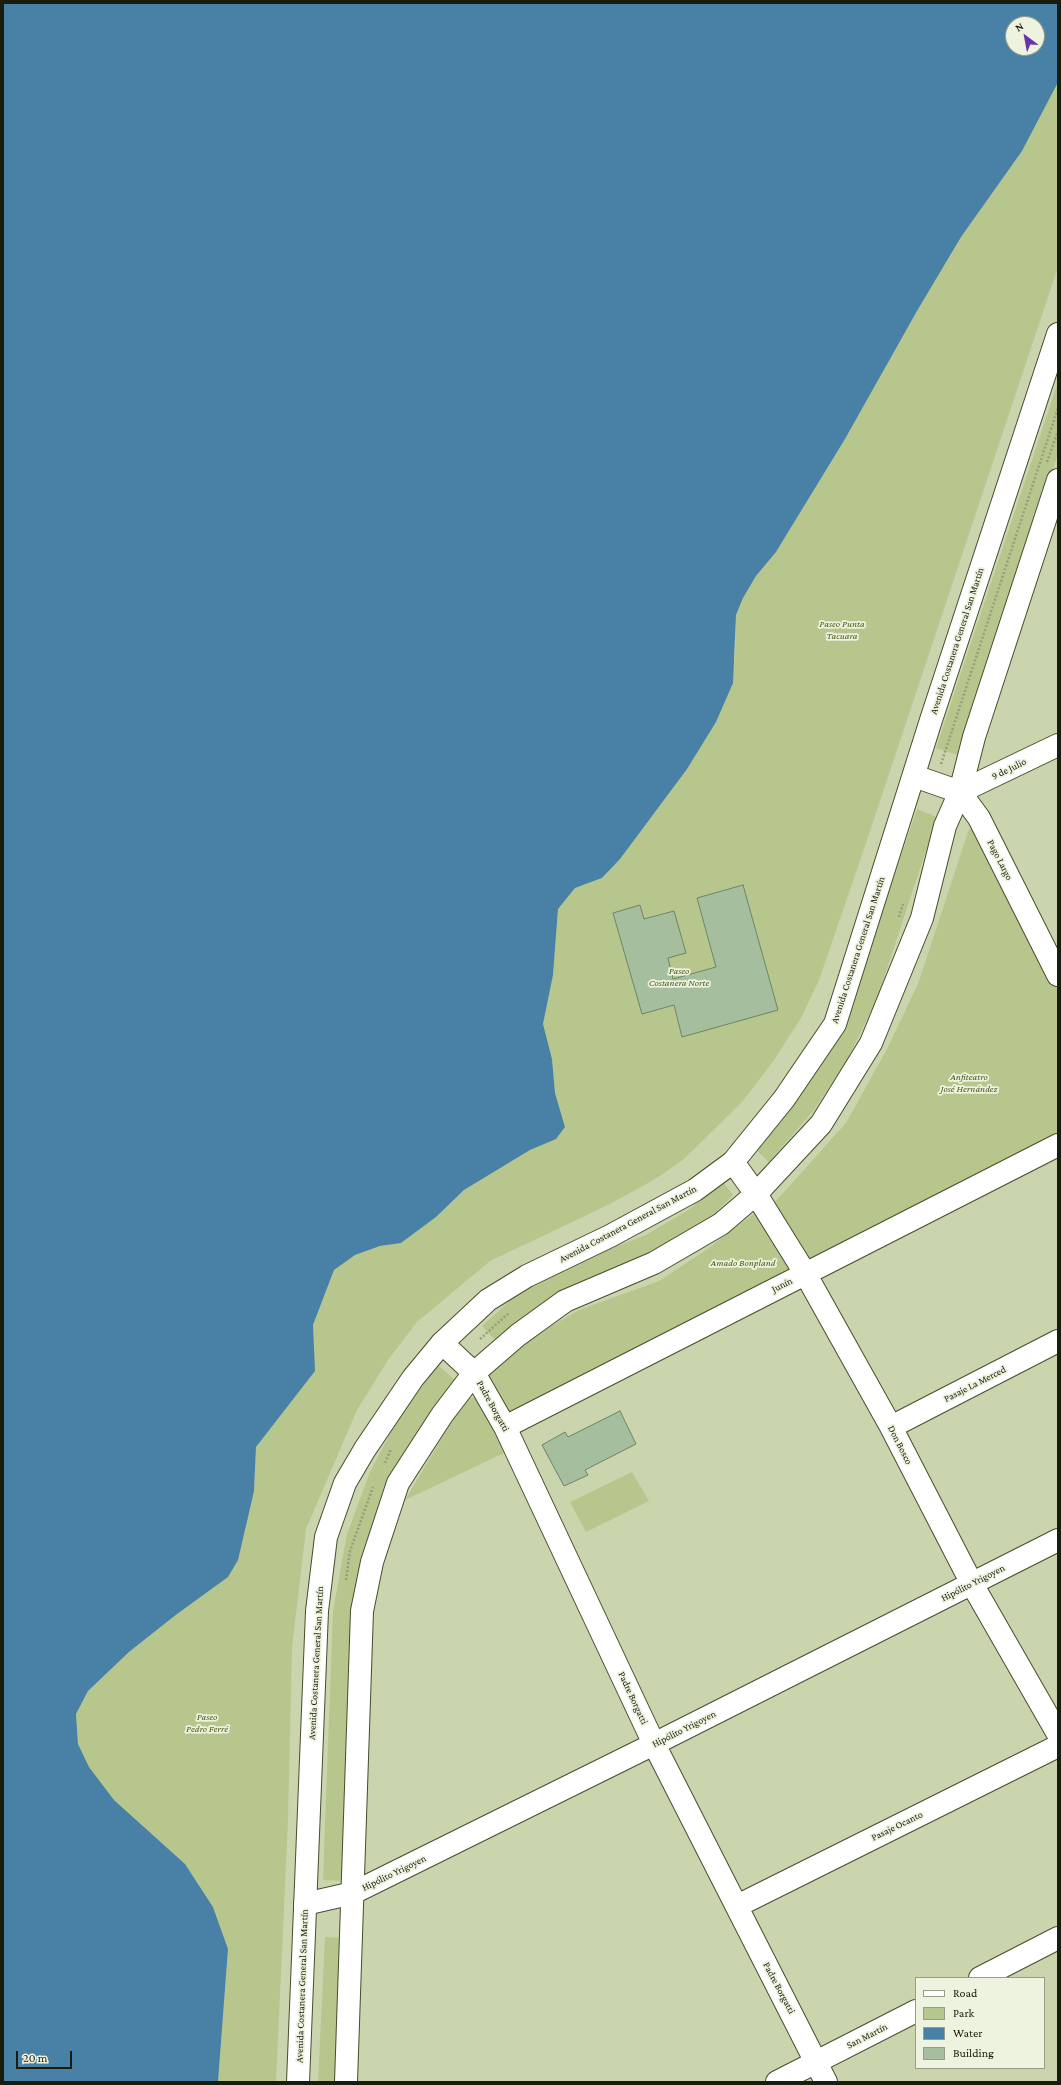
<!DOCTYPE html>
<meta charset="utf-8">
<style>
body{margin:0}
#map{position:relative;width:1061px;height:2085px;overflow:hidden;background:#cad5ad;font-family:"Crimson Pro",serif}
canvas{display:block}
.frame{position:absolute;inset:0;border:4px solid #191d0e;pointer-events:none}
.legend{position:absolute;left:915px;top:1977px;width:130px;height:92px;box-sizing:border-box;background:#edf3df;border:1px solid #989d8b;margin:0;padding:5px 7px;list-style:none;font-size:12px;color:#191d0e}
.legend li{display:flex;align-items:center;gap:8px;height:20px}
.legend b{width:20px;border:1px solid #989d8b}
.north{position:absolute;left:1005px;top:16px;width:40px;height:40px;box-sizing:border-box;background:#edf3df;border:1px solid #989d8b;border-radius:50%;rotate:328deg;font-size:11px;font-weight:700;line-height:16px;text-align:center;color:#191d0e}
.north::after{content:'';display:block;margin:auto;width:14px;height:18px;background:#6933a9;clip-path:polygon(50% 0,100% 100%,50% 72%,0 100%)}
.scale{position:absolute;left:16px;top:2051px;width:56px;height:18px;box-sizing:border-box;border:2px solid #191d0e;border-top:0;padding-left:5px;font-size:12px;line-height:14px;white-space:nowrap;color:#191d0e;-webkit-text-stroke:3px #edf3df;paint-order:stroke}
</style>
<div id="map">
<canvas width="1061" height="2085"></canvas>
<div class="frame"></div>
<ul class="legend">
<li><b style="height:5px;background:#fff"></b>Road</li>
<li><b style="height:11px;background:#b7c68c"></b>Park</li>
<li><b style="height:11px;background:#4980a6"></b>Water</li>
<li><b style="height:11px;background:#a4be9e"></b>Building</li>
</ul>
<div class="north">N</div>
<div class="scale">20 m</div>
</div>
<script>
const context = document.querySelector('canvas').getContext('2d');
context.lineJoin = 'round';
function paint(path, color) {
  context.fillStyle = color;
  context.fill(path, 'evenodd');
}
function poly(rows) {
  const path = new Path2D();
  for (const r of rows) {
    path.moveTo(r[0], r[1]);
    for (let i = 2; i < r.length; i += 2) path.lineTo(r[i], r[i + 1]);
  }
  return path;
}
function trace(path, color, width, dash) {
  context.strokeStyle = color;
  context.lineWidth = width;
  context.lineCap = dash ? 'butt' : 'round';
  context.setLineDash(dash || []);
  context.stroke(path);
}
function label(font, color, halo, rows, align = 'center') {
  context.font = font + ' "Crimson Pro",serif';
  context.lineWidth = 3.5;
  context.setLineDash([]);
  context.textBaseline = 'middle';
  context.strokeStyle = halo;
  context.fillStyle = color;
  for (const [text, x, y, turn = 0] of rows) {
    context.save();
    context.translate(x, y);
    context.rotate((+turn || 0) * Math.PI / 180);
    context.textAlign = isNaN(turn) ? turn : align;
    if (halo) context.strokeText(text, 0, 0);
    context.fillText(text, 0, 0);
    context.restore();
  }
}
const green = poly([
 [1058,82,1058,267,864,849,819,980,801,1018,774,1060,743,1101,684,1159,657,1178,610,1204,490,1261,417,1322,388,1360,357,1410,306,1529,292,1648,288,1820,276,2082,218,2082,228,1949,213,1907,185,1864,114,1800,89,1767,78,1744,76,1714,88,1691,129,1652,177,1614,254,1491,256,1447,314,1371,313,1325,334,1270,355,1255,380,1246,401,1243,436,1217,464,1190,530,1150,556,1139,565,1127,555,1093,552,1059,543,1024,553,975,558,909,575,888,602,878,620,859,640,830,735,658,736,615,743,598,756,576,776,552,845,439,917,311,961,236,1022,151],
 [1058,382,1058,454,958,755,936,748],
 [917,809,937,817,877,999,848,1058,814,1110,769,1162,755,1149,848,1010],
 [969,829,979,829,1058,987,1058,1138,810,1266,775,1202,846,1123,887,1049,918,984],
 [720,1178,733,1195,708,1220,496,1341,482,1326,513,1298,584,1259,646,1235,690,1209],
 [755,1213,792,1274,506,1418,483,1374,514,1348,579,1310,659,1281,703,1252],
 [438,1365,456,1381,384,1495,344,1881,323,1880,333,1611,347,1534,370,1472,396,1422],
 [470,1398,480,1398,506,1452,405,1500,454,1418],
 [632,1472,649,1501,586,1532,570,1502],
 [325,1937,348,1938,341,2082,318,2082]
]);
const water = poly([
 [3,3,1058,3,1058,82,1055,88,1022,151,961,237,917,311,845,439,776,552,756,576,743,598,736,615,733,683,716,722,687,769,620,859,602,878,575,888,558,909,553,975,543,1024,552,1059,555,1093,565,1127,556,1139,530,1150,464,1190,436,1217,401,1243,380,1246,355,1255,334,1270,313,1325,315,1371,256,1447,254,1491,238,1560,228,1577,177,1614,129,1652,88,1691,76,1714,78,1744,89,1767,114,1800,185,1864,213,1907,228,1949,218,2082,3,2082],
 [1013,24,1037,24,1037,48,1013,48]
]);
const building = poly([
 [743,885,778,1010,682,1037,674,1005,642,1014,613,913,640,905,644,919,674,911,686,953,668,958,673,979,716,967,697,898,743,885],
 [620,1411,636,1444,585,1470,588,1475,564,1486,542,1445,565,1432,568,1437,620,1411]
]);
const path = poly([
 [1047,462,1058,431],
 [941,764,1058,408],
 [899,917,903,904],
 [480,1339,509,1313],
 [385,1463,391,1449],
 [346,1580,350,1551,373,1487]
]);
const minor = poly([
 [914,776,960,792,979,818,1058,975],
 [960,792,1058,745],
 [733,1162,756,1194,805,1273,891,1427,972,1584,1058,1734],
 [442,1343,474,1373,505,1427,654,1744,826,2082],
 [505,1427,1058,1145],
 [891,1427,1058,1341],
 [305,1904,353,1893,654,1744,1058,1540],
 [737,1906,1058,1746],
 [980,1978,1058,1938],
 [777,2082,916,2011]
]);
const major = poly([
 [298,2082,317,1611,326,1537,345,1483,365,1449,413,1378,442,1343,488,1300,527,1276,610,1236,695,1190,733,1162,784,1099,835,1024,931,720,1058,334],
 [346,2082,362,1611,372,1562,398,1483,442,1415,474,1373,518,1335,565,1301,654,1263,721,1224,756,1194,821,1124,871,1043,922,918,945,826,960,792,974,737,1058,480]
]);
const parkNames = [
 ["Paseo Punta",842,624],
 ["Tacuara",842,636],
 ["Paseo",679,971],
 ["Costanera Norte",679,983],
 ["Anfiteatro",969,1077],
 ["José Hernández",969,1089],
 ["Amado Bonpland",743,1263],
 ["Paseo",207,1717],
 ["Pedro Ferré",207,1729]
];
const streetNames = [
 ["Avenida Costanera General San Martín",957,641,-72],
 ["9 de Julio",1009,769,-26],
 ["Pago Largo",1000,860,63],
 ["Avenida Costanera General San Martín",858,950,-72],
 ["Avenida Costanera General San Martín",628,1224,-28],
 ["Junín",782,1285,-27],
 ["Pasaje La Merced",975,1384,-27],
 ["Padre Borgatti",493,1406,61],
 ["Don Bosco",900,1445,63],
 ["Hipólito Yrigoyen",973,1583,-27],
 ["Avenida Costanera General San Martín",316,1663,-87],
 ["Padre Borgatti",633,1698,65],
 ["Hipólito Yrigoyen",684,1729,-27],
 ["Pasaje Ocanto",897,1826,-26],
 ["Hipólito Yrigoyen",394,1873,-26],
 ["Avenida Costanera General San Martín",302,1986,-88],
 ["Padre Borgatti",779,1988,62],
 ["San Martín",867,2036,-27]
];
paint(green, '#b7c68c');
paint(water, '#4980a6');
paint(building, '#a4be9e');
trace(building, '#6c8567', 1);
trace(minor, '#464e2c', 24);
trace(major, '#464e2c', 24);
trace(path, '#959e7d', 2.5, [2, 2]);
trace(minor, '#fff', 22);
trace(major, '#fff', 22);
label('italic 10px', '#4e5b19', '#edf3df', parkNames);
label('10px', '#191d0e', '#edf3df', streetNames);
</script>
